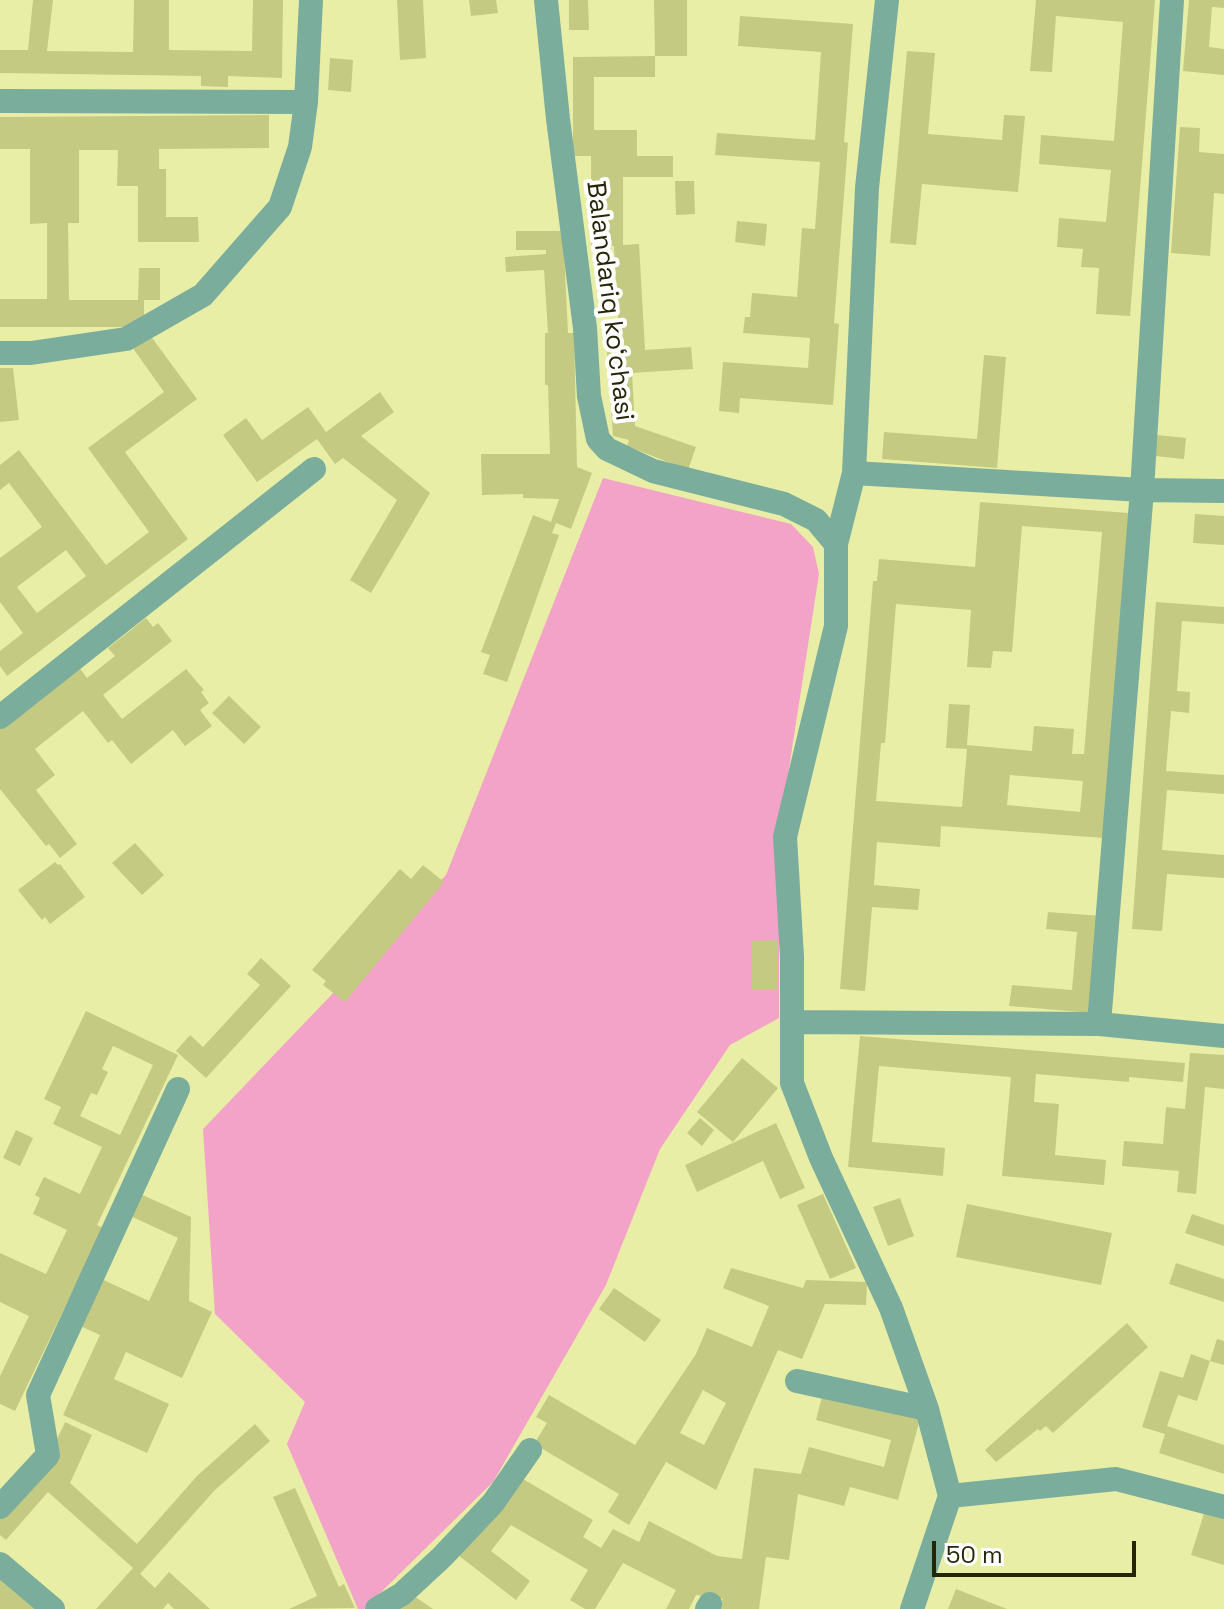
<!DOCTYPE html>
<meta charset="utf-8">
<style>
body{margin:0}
#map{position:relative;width:1224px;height:1609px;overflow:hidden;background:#e9eea6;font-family:"Space Grotesk",sans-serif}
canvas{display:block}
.scale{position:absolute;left:932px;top:1541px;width:204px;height:36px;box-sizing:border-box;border:4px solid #252608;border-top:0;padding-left:10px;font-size:24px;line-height:28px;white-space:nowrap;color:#252608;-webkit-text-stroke:6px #fff;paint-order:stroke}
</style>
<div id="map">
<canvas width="1224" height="1609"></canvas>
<div class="scale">50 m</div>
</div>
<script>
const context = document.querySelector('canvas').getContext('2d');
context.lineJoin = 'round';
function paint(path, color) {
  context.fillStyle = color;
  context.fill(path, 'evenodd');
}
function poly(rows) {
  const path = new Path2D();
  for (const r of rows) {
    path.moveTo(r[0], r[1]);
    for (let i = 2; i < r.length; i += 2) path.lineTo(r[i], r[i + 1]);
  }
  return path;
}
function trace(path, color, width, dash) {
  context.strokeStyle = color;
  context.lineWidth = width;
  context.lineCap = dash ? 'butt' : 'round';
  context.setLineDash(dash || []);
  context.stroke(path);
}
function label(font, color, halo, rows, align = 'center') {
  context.font = font + ' "Space Grotesk",sans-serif';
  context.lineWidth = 8;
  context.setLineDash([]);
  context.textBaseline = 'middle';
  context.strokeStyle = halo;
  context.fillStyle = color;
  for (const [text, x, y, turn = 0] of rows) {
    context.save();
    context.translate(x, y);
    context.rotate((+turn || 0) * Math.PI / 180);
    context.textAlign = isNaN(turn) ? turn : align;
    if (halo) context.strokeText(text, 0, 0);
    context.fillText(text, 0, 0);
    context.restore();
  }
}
const green = poly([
 [603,478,791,524,813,547,819,574,779,833,779,1018,730,1045,660,1149,606,1285,493,1482,364,1609,358,1609,287,1444,305,1402,215,1314,203,1129,446,875]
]);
const building = poly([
 [33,0,53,0,47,51,133,52,134,0,169,0,169,50,252,51,253,0,283,0,282,78,228,76,228,87,201,86,201,76,0,73,0,50,28,50],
 [397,0,423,0,426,58,400,60],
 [469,0,496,0,498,13,471,16],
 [569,0,588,0,589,30,569,30],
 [654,0,687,0,687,56,655,56],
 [1036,0,1155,0,1130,316,1096,314,1099,268,1081,267,1083,249,1057,247,1059,218,1106,222,1111,170,1039,164,1041,135,1114,141,1123,22,1056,16,1052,72,1030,71],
 [1189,0,1224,0,1224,8,1212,7,1209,47,1224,49,1224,75,1183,71],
 [740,16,853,24,844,142,848,143,834,323,839,324,833,405,740,398,739,413,719,411,723,362,808,368,810,338,743,333,745,317,750,317,752,293,797,297,802,228,815,229,820,162,715,155,717,133,815,140,821,52,738,46],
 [907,51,935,53,928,134,1002,140,1004,115,1025,116,1018,192,922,184,916,245,890,243],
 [655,56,655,77,594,77,594,130,637,130,637,156,673,156,673,177,623,177,623,245,639,244,645,350,691,347,693,369,632,373,635,426,696,447,688,470,627,446,629,440,613,436,607,352,620,352,614,246,591,246,591,156,573,156,573,57],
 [330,58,353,60,351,92,328,90],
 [269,115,269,148,159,149,159,169,166,169,166,217,198,217,199,242,138,242,138,186,117,186,118,150,79,150,79,223,68,223,69,300,138,300,139,268,160,268,160,300,144,300,144,327,0,327,0,299,47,299,47,223,30,224,30,149,0,149,0,117],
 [1180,127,1200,128,1199,152,1224,154,1224,194,1214,193,1210,256,1171,253],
 [675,181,694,181,695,214,676,215],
 [737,221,767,224,765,246,735,242],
 [516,231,563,231,568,333,574,333,577,467,592,473,571,529,556,523,552,533,559,535,507,682,483,674,490,655,481,652,533,515,551,522,559,499,523,498,523,494,482,495,481,454,550,454,548,385,545,385,545,333,548,333,544,270,506,272,505,257,546,254,546,250,516,250],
 [147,331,197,399,125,452,188,539,7,676,0,666,0,651,23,633,0,602,0,558,42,527,9,483,0,490,0,465,19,450,106,565,149,532,88,448,164,392,130,344],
 [66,550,86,576,37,613,17,587],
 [984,355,1006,357,997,468,882,459,884,432,977,439],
 [0,368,13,368,19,420,0,422],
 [380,392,394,412,361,436,430,493,371,593,350,580,397,500,343,458,335,464,317,439,257,482,223,435,246,418,262,440,308,407,326,432],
 [1157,435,1186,438,1184,459,1155,456],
 [980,502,1129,513,1104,838,941,826,940,847,877,842,874,885,920,889,918,910,872,907,865,991,840,989,873,581,877,581,879,559,975,567],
 [1022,526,1102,532,1084,754,1072,754,1074,729,1034,726,1032,751,967,745,970,705,949,704,946,748,967,749,962,807,876,801,881,743,885,743,896,604,971,610,967,667,991,668,993,651,1012,652],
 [1010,775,1083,781,1080,812,1007,805],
 [1195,514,1224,516,1224,545,1193,543],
 [1156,602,1224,607,1224,624,1182,621,1177,691,1190,692,1189,713,1171,711,1166,771,1224,775,1224,794,1167,790,1162,850,1224,855,1224,878,1167,874,1162,931,1132,929],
 [146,618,153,627,158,623,172,641,103,695,122,719,186,669,204,690,201,692,209,703,200,710,212,726,185,746,173,730,131,764,112,740,108,743,83,711,35,749,55,775,36,790,77,844,60,858,49,844,46,846,0,789,0,722,75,662,87,678,115,656,108,648],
 [229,696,261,727,244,744,212,713],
 [135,843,164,875,142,895,112,863],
 [55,862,58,865,60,864,85,897,50,924,45,917,42,920,18,890],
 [423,865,444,882,345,1002,323,985,326,981,312,970,400,869,411,879],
 [1048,912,1101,916,1093,1013,1009,1006,1012,985,1072,990,1077,932,1046,929],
 [777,940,777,990,752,990,752,941],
 [261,958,291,986,206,1078,176,1051,190,1035,203,1047,260,985,247,974],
 [86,1011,178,1055,97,1225,103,1228,15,1411,0,1404,0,1376,29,1316,0,1302,0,1253,46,1274,67,1230,33,1214,40,1198,35,1195,44,1177,80,1194,102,1147,53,1124,61,1107,44,1099],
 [113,1046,153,1065,120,1135,80,1116,91,1093,97,1095,108,1072,102,1069],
 [860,1036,1185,1063,1183,1082,1129,1077,1129,1082,1036,1074,1034,1102,1059,1104,1055,1155,1106,1160,1104,1185,1002,1176,1011,1077,879,1066,872,1142,945,1148,943,1176,848,1167],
 [1190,1053,1224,1055,1224,1089,1205,1087,1196,1194,1177,1192,1179,1171,1122,1166,1124,1141,1163,1144,1166,1107,1185,1109],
 [742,1058,778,1088,733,1142,697,1112],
 [700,1118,714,1130,702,1146,687,1133],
 [776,1123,805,1188,780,1199,763,1161,697,1192,685,1165],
 [16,1130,33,1138,20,1166,3,1158],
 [136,1192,191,1217,189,1301,212,1312,182,1378,126,1352,114,1379,169,1404,147,1453,63,1415,100,1335,76,1324,97,1277,149,1301,178,1238,126,1214],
 [823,1194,856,1268,830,1279,797,1205],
 [900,1198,914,1236,888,1246,873,1207],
 [967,1204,1112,1233,1101,1285,956,1257],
 [1192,1214,1224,1225,1224,1246,1185,1233],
 [1176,1263,1224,1279,1224,1302,1169,1284],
 [731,1268,803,1288,806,1280,867,1282,866,1305,825,1304,802,1359,778,1350,716,1490,666,1462,629,1525,608,1512,619,1494,534,1444,547,1423,536,1417,549,1395,635,1445,696,1354,707,1328,752,1347,769,1306,723,1288],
 [703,1390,726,1403,704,1445,680,1433],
 [614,1288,661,1320,645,1342,599,1309],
 [1127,1323,1148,1347,1053,1433,1046,1426,1040,1431,1038,1429,996,1462,985,1450],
 [1217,1339,1224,1341,1224,1365,1210,1361,1197,1401,1178,1395,1167,1426,1224,1445,1224,1474,1159,1453,1165,1434,1142,1427,1160,1371,1183,1378,1191,1354,1210,1361],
 [823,1393,920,1419,898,1500,850,1487,844,1506,798,1494,789,1560,766,1557,759,1609,717,1609,723,1599,696,1595,689,1609,666,1609,676,1590,623,1563,595,1609,585,1609,570,1600,588,1570,511,1525,491,1551,530,1581,516,1600,458,1555,516,1475,593,1520,583,1537,601,1548,613,1529,639,1542,649,1521,717,1556,742,1559,754,1468,801,1474,809,1447,884,1467,891,1440,816,1420],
 [65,1422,92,1435,70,1483,137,1544,197,1476,255,1424,270,1441,214,1491,140,1574,155,1588,169,1572,210,1609,174,1609,168,1603,163,1609,96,1609,133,1568,48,1492,6,1540,0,1535,0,1515,46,1463],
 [295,1488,339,1587,344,1584,355,1608,289,1609,317,1596,273,1497],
 [1207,1504,1224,1509,1224,1565,1191,1555],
 [0,1576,42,1609,0,1609],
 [956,1589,1007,1609,948,1609],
 [411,1594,433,1609,401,1609]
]);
const minor = poly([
 [546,0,558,119,585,328,589,396,598,439,607,449,653,471,784,504,816,520,836,544],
 [0,101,306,102],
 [0,353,31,353,126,339,203,295,280,207,300,147,306,102,311,0],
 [854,473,867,188,887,0],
 [0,717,314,469],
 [793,1022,1099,1024,1142,490,1172,0],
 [1099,1024,1224,1036],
 [797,1381,927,1409],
 [950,1496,1116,1479,1224,1507],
 [0,1507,48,1455,38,1395,178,1089],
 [0,1564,53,1609],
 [377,1609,402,1594,442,1557,493,1503,530,1450],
 [707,1609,710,1604],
 [912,1609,950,1496,927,1409,891,1308,821,1158,792,1083,792,957,785,837,836,626,836,544,854,473,1142,490,1224,491]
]);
const streetNames = [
 ["Balandariq koʻchasi",609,301,83]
];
paint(green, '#f3a3c7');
paint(building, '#c5ca83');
trace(minor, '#7aad9c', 24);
label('26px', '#252608', '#fff', streetNames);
</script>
